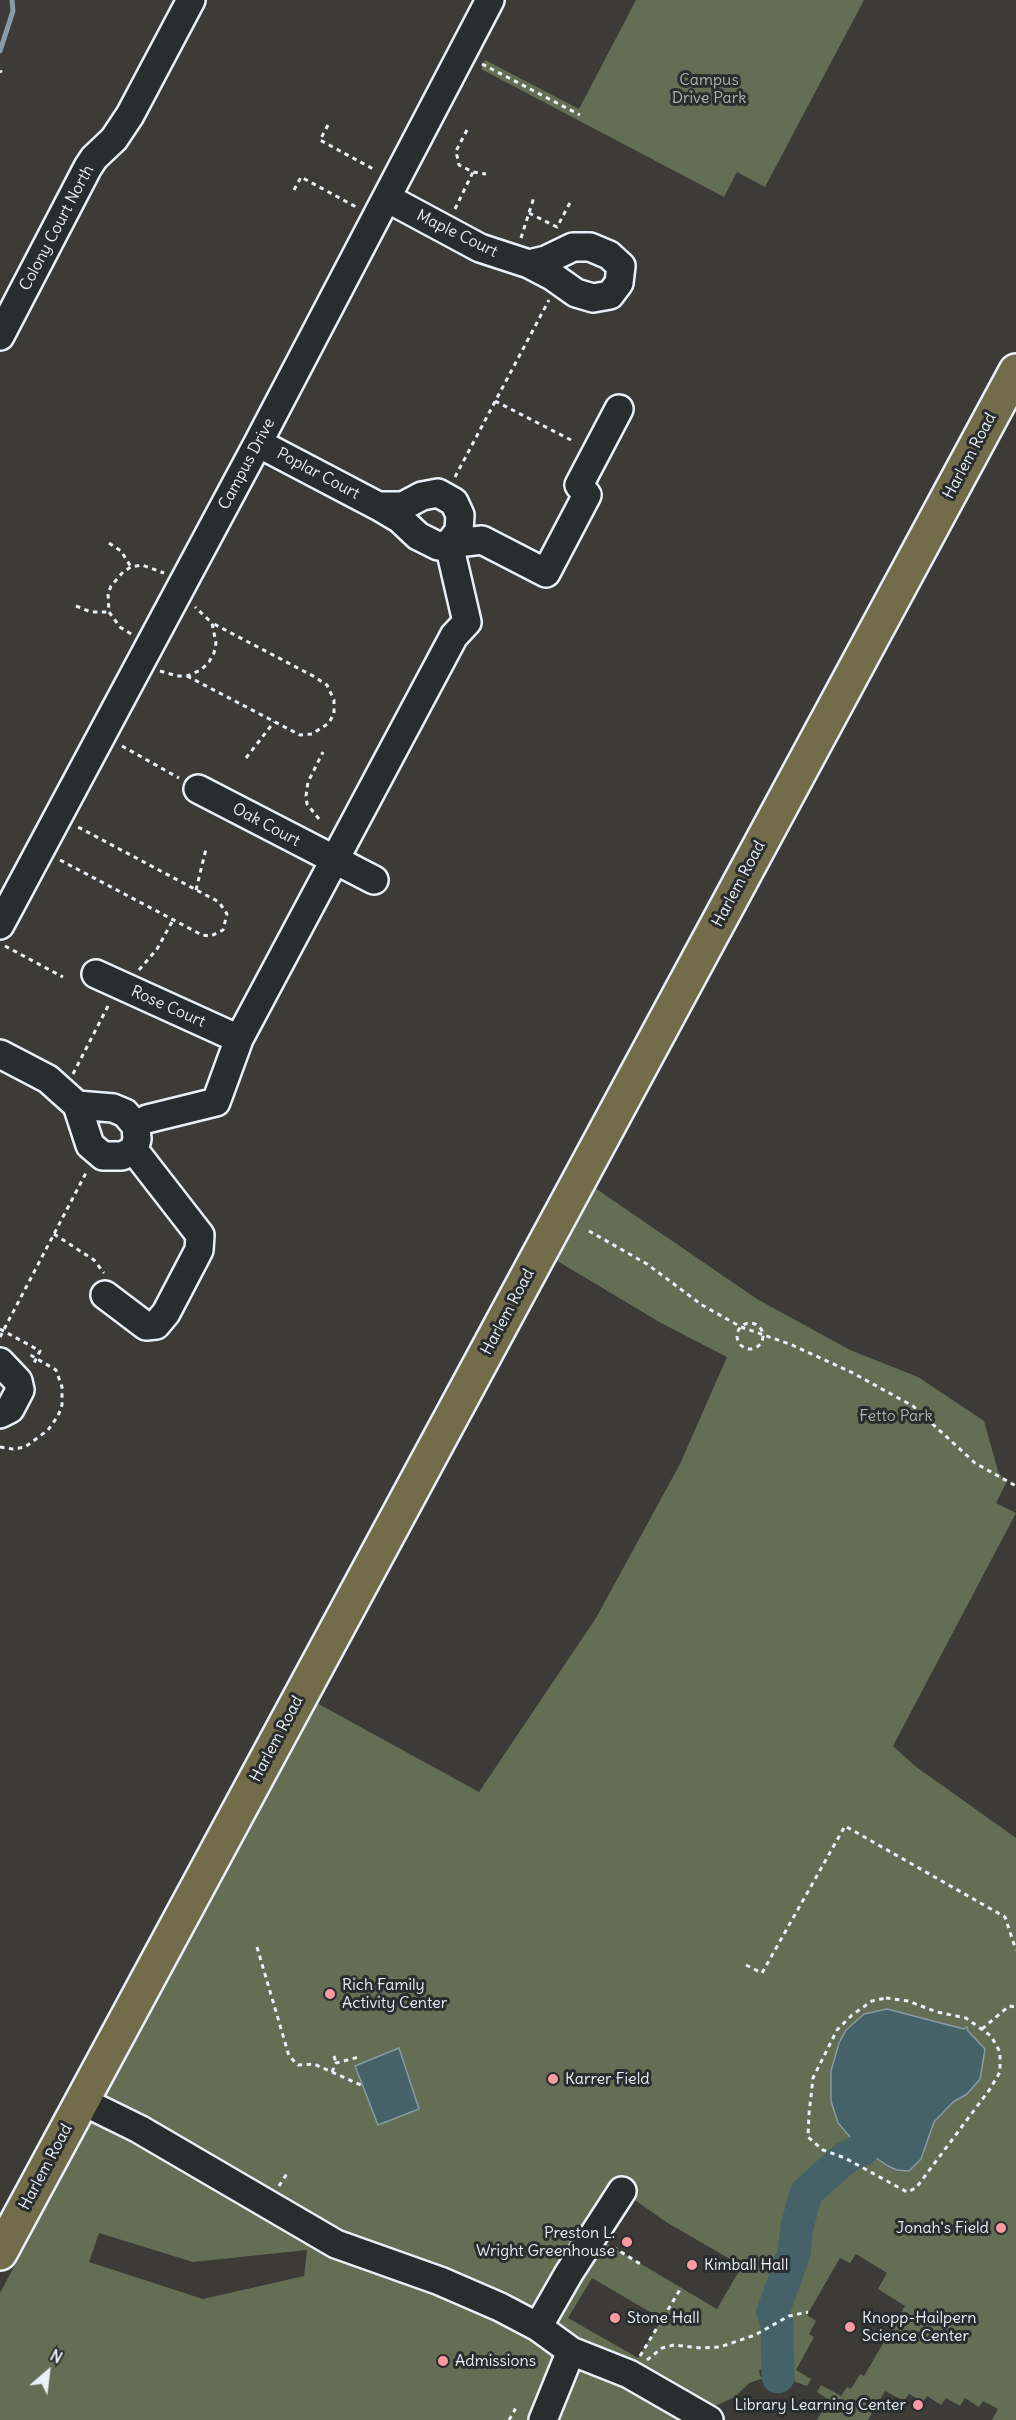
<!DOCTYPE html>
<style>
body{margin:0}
#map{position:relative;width:1016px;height:2420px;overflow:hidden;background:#3d3b38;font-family:Delius,sans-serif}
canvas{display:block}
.north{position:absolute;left:18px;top:2342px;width:60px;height:60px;-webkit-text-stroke:4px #2a2d2e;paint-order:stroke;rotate:28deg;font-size:16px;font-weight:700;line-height:24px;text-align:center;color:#e8f1f8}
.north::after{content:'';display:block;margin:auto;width:21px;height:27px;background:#e8f1f8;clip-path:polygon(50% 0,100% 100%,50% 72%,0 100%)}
</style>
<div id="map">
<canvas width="1016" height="2420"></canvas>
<div class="north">N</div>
</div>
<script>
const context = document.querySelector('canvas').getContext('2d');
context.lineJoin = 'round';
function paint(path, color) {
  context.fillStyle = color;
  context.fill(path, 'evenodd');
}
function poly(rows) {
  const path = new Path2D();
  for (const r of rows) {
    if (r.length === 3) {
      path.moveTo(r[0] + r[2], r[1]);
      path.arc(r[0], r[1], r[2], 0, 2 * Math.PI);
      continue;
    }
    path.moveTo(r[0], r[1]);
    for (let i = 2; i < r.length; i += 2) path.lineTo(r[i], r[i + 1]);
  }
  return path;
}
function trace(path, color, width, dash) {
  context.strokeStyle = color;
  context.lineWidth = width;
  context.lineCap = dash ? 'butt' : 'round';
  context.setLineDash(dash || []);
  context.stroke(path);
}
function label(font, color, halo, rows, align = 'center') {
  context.font = font + ' Delius,sans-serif';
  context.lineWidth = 6;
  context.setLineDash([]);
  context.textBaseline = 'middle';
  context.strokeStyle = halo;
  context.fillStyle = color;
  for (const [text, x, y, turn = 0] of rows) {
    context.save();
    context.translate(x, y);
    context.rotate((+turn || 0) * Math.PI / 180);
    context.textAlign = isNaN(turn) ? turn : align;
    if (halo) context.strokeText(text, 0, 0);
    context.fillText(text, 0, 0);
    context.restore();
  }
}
const green = poly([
 [636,0,864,0,765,187,737,172,724,197,481,69,485,60,579,109],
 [592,1186,757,1299,850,1350,918,1377,984,1421,998,1471,1006,1483,996,1503,1016,1513,893,1746,915,1766,1016,1838,1016,2420,992,2420,998,2409,983,2401,979,2407,965,2398,960,2406,946,2398,941,2405,927,2396,923,2402,909,2394,904,2401,885,2391,868,2420,817,2420,829,2400,817,2392,821,2385,841,2396,847,2387,851,2389,860,2374,864,2376,905,2306,878,2289,887,2273,856,2254,850,2263,840,2258,807,2315,816,2321,809,2334,814,2337,796,2370,811,2379,807,2386,782,2377,774,2376,770,2373,771,2368,759,2370,760,2376,764,2378,749,2383,735,2397,715,2406,710,2412,709,2420,0,2420,0,2293,315,1702,479,1792,596,1618,680,1464,727,1357,661,1323,554,1259],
 [622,2191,666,2222,742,2266,717,2309,594,2236],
 [99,2233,193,2262,307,2250,304,2276,203,2299,89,2262],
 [592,2278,662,2319,638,2358,568,2318]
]);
const water = poly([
 [887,2009,964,2029,967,2027,968,2031,985,2049,980,2079,967,2094,953,2102,934,2122,921,2159,909,2171,897,2170,888,2166,857,2145,838,2123,831,2101,831,2071,839,2043,846,2030,864,2014,887,2009],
 [399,2048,419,2109,378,2125,355,2066,399,2048]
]);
const stream = poly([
 [0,51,13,11,12,0]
]);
const river = poly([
 [778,2377,777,2323,773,2312,794,2253,797,2227,806,2193,845,2158,863,2149]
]);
const path = poly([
 [482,64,580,115],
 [0,71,2,72],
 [328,125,320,140,375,170],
 [467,130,456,151,459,165,473,172,486,174],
 [294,190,301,177,358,208],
 [455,209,473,172],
 [529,213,557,227,572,199],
 [521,238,534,197],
 [495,401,573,441],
 [455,477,549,300],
 [109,543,121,551,131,567],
 [76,606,91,612,109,612],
 [131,634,120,627,109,612,108,594,111,586,123,572,131,567,142,565,164,573],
 [160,671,177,676,187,676,201,670,209,662,214,653,216,643,212,623,195,607],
 [187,676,300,735,312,734,329,723,334,713,334,700,327,685,315,677,212,623],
 [122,746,179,778],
 [246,758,274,722],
 [319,819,307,804,306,796,308,782,323,752],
 [60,860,202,935,211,936,223,930,227,914,219,902,78,827],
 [196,890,206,849],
 [5,946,63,977],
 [139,970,157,949,173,920],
 [73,1074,108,1006],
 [589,1231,647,1264,702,1305,741,1327,792,1345,851,1372,913,1406,975,1463,1016,1486],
 [54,1234,94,1260,104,1273],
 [750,1336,13],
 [0,1329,40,1351,33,1365],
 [0,1337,87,1171],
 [0,1447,13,1449,25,1447,36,1439,48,1430,58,1416,62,1405,62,1387,56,1370,27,1353],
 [257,1947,289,2056,298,2065,314,2064,363,2086],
 [746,1965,762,1973,845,1826,1005,1917,1016,1950],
 [886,1998,908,2001,937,2012,966,2018,991,2036,1000,2052,1000,2072,990,2089,916,2188,907,2192,845,2158,823,2150,808,2137,809,2114,813,2078,837,2030,852,2015,872,2001,886,1998],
 [982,2029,1009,2006,1016,2007],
 [334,2056,336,2063],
 [332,2072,336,2063,359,2057],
 [279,2186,288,2172],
 [613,2247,642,2265],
 [640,2356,681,2288],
 [647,2360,662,2348,674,2345,701,2348,720,2347,755,2335,789,2316,808,2312],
 [509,2420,515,2410,511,2408]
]);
const minor = poly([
 [387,198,480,248,529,264,552,276,576,293,593,298,610,295,619,283,621,266,609,255,590,247,573,247,546,260,529,264],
 [0,336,88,167,94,158,114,139,130,115,191,0],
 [258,443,378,506,400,519,418,536,438,546,449,544,459,531,460,515,454,502,438,493,422,496,403,506,378,506],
 [198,789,374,880],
 [0,925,258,443,490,0],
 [96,974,239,1039],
 [0,1054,48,1079,77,1105,90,1145,103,1156,122,1156,134,1150,137,1139,136,1126,125,1113,113,1108,77,1105],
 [147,1119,216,1102,239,1039,454,636,467,622,449,544,482,540,546,573,587,495,579,485,619,409],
 [105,1295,146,1326,156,1325,166,1313,199,1250,200,1235,134,1150],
 [0,1362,18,1381,20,1390,10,1409,0,1414],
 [82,2101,139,2129,336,2244,440,2281,500,2307,538,2327,571,2351,629,2374,709,2420],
 [538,2327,569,2273,622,2191],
 [543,2420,571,2351]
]);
const major = poly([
 [0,2253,1016,371]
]);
const markers = [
 [330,1994,6,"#ff9aa2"],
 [553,2079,6,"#ff9aa2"],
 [1001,2228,6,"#ff9aa2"],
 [627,2242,6,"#ff9aa2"],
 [692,2265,6,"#ff9aa2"],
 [615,2318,6,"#ff9aa2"],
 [850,2327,6,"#ff9aa2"],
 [443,2361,6,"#ff9aa2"],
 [918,2405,6,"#ff9aa2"]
];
const parkNames = [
 ["Campus",709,80],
 ["Drive Park",709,98],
 ["Fetto Park",896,1416]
];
const streetNames = [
 ["Colony Court North",57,228,-62],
 ["Maple Court",457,234,26],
 ["Harlem Road",970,456,-62],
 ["Campus Drive",247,464,-62],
 ["Poplar Court",318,474,28],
 ["Oak Court",266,825,28],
 ["Harlem Road",739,884,-62],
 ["Rose Court",168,1007,24],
 ["Harlem Road",508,1312,-62],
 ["Harlem Road",277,1739,-62],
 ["Harlem Road",46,2167,-62]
];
const poiNames = [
 ["Rich Family",342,1985],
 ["Activity Center",342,2003],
 ["Karrer Field",565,2079],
 ["Jonah's Field",989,2228,"right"],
 ["Preston L.",615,2233,"right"],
 ["Wright Greenhouse",615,2251,"right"],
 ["Kimball Hall",704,2265],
 ["Stone Hall",627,2318],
 ["Knopp-Hailpern",862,2318],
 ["Science Center",862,2336],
 ["Admissions",455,2361],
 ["Library Learning Center",906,2405,"right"]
];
paint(green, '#646e54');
paint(water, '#456269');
trace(water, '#869ba2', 1.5);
trace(stream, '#869ba2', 5);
trace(river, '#456269', 33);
trace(minor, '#e8f1f8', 32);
trace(major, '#e8f1f8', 38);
trace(path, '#e8f1f8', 3, [4.5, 4.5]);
trace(minor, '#2a2d2e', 27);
trace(major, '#736c4b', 33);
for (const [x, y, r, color] of markers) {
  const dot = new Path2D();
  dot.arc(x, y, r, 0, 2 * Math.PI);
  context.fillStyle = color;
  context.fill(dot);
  trace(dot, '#2a2d2e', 2);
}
label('16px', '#adb6ae', '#2a2d2e', parkNames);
label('16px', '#e8f1f8', '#2a2d2e', streetNames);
label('16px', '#e8f1f8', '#2a2d2e', poiNames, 'left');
</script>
